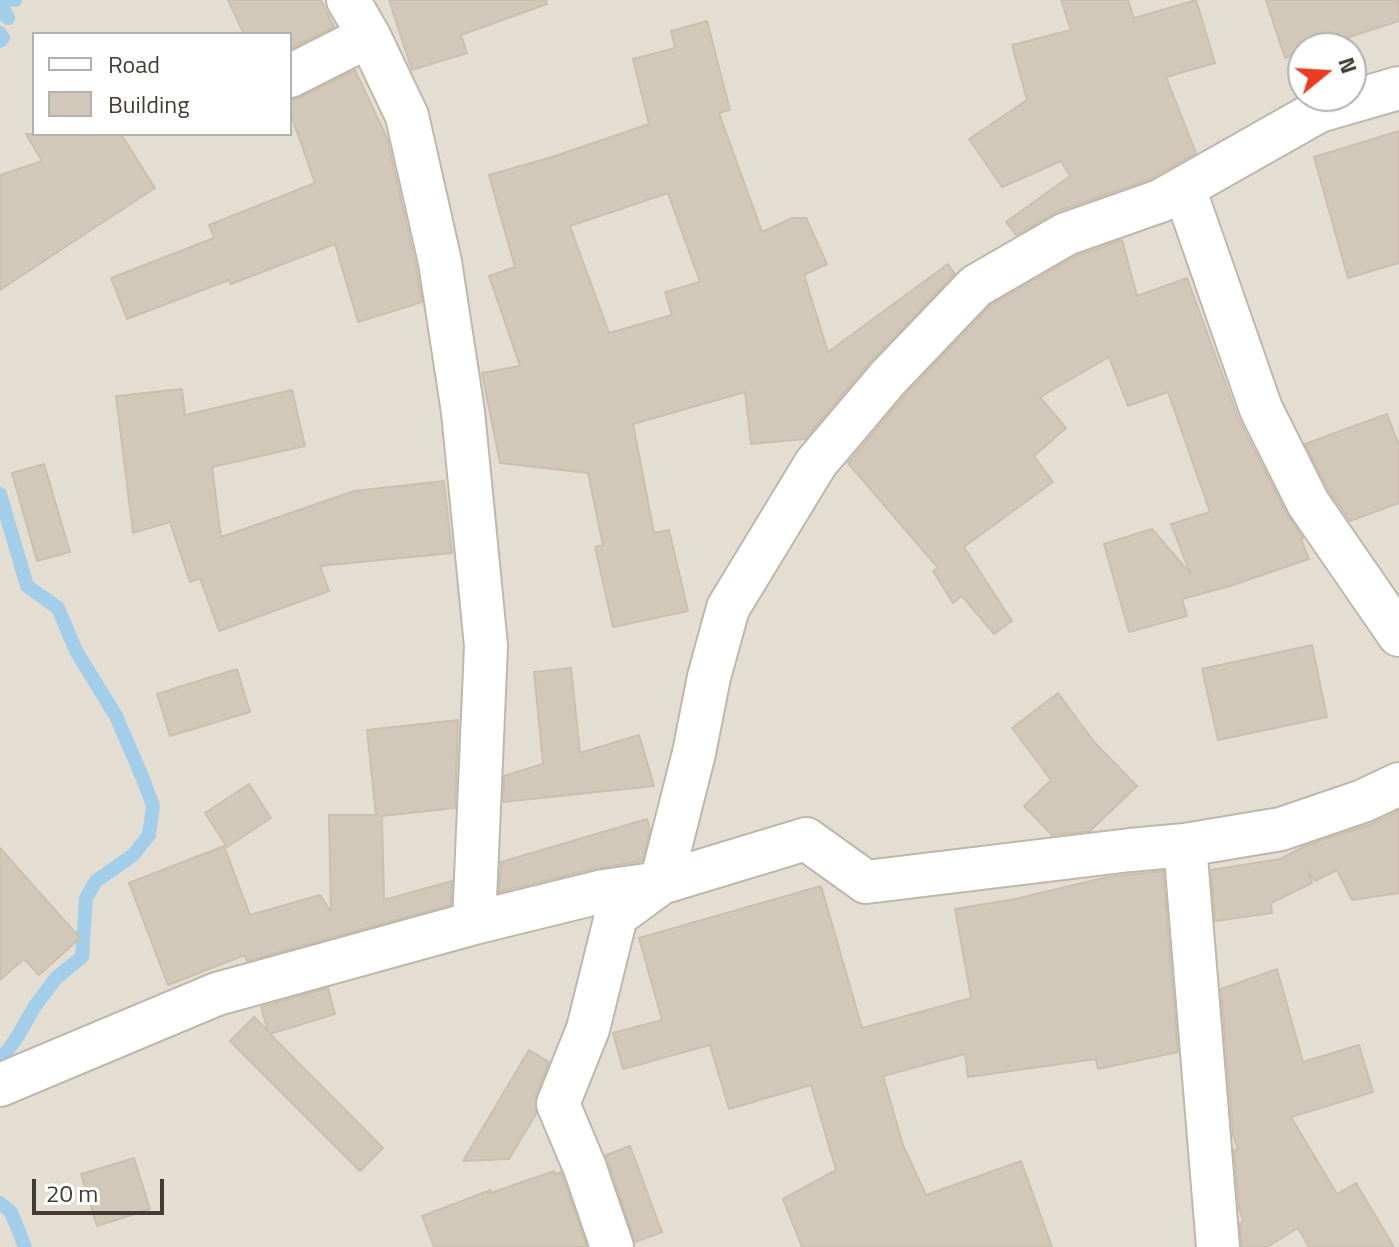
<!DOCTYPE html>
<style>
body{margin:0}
#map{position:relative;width:1399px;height:1247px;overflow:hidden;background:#f1ece4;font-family:"Titillium Web",sans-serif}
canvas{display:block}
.legend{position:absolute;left:32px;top:32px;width:260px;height:104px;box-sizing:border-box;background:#fff;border:2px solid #b3b1ae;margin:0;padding:10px 14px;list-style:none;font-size:24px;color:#423c34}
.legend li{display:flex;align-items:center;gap:16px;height:40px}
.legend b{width:40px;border:2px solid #b3b1ae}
.north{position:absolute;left:1287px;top:32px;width:80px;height:80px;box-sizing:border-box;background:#fff;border:2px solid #b3b1ae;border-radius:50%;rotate:72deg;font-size:22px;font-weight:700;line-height:32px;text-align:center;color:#423c34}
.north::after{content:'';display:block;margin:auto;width:28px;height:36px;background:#eb3b20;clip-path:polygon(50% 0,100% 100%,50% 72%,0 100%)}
.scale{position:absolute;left:32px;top:1179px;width:132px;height:36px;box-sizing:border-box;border:4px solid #423c34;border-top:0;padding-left:10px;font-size:24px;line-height:28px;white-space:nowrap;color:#423c34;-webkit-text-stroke:6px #fff;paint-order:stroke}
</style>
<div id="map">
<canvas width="1399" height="1247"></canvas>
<ul class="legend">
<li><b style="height:10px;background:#fff"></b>Road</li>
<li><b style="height:22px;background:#d1c8ba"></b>Building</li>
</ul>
<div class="north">N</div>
<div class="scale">20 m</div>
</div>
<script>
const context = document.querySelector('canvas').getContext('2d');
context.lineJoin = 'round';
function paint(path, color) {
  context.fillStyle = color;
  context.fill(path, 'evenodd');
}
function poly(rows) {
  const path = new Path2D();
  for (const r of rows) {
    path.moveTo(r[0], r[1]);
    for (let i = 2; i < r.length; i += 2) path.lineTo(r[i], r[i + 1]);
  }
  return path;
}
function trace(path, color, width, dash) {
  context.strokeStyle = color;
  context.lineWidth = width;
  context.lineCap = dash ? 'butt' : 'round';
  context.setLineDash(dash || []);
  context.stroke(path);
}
const residential = poly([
 [0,0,1399,0,1399,1247,0,1247],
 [34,34,290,34,290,134,34,134],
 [1303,48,1351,48,1351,96,1303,96]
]);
const stream = poly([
 [14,0,15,0],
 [0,2,8,18,0,11],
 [0,33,3,38,0,41],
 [0,494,27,586,58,608,76,651,116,716,143,779,153,806,149,835,133,855,96,881,86,898,82,957,56,978,35,1006,16,1039,1,1059,0,1065],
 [0,1203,11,1212,25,1247]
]);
const building = poly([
 [228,0,321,0,334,27,290,49,290,34,244,34,228,0],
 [389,0,546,0,547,4,461,35,467,53,412,70,389,0],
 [1061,0,1128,0,1134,18,1196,0,1215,63,1166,77,1196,153,1150,179,1058,211,1016,235,1006,222,1070,176,1061,161,1002,187,969,139,1027,100,1012,45,1071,30,1061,0],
 [1266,0,1399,0,1399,21,1316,48,1303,48,1303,52,1285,58,1266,0],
 [707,21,730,110,719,113,762,232,792,218,806,218,827,264,804,275,828,352,948,264,955,274,870,362,805,439,751,444,745,392,633,424,654,533,669,530,688,611,613,627,595,547,603,545,588,473,500,463,482,373,520,366,489,276,515,267,489,175,552,157,649,124,633,59,675,48,671,31,707,21],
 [668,193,700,282,665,292,672,315,609,333,570,226,668,193],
 [355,70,387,138,416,266,422,302,358,322,335,244,231,284,229,280,127,319,111,278,214,238,209,225,315,183,290,112,290,100,301,97,355,70],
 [1399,131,1399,263,1348,278,1314,157,1399,131],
 [26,134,121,134,155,188,0,290,0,175,42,161,26,134],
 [1122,240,1137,296,1187,278,1239,420,1287,514,1303,538,1301,539,1309,559,1230,586,1182,599,1187,616,1129,632,1104,544,1152,529,1190,573,1171,524,1210,512,1168,392,1128,406,1109,357,1040,397,1066,428,1034,456,1053,482,964,547,1012,621,994,634,962,596,953,603,933,571,938,568,848,463,906,394,991,305,1076,256,1122,240],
 [182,389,185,415,292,390,305,446,212,467,221,537,354,491,444,481,452,553,320,566,329,591,219,631,200,578,190,582,170,522,133,533,116,396,182,389],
 [1387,414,1399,446,1399,503,1350,521,1329,491,1305,444,1387,414],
 [44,464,70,552,37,561,12,473,44,464],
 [1312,645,1327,717,1218,740,1202,669,1312,645],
 [571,668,580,753,639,735,654,786,503,802,504,776,543,764,534,672,571,668],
 [237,669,250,712,170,736,157,694,237,669],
 [1058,693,1095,743,1137,786,1090,831,1052,835,1024,806,1051,780,1012,728,1058,693],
 [458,720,455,808,382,816,384,900,452,881,451,905,247,961,245,955,168,985,129,883,224,846,250,915,320,895,331,912,329,815,376,815,367,730,458,720],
 [249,784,271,818,227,847,205,813,249,784],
 [1399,811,1399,893,1352,900,1337,870,1315,881,1308,872,1312,883,1271,903,1272,913,1215,921,1211,870,1280,859,1307,845,1371,824,1399,811],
 [647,819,650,830,642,861,598,868,499,892,501,862,647,819],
 [0,848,80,938,39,975,24,959,0,980,0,848],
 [1163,871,1178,1052,1098,1069,1096,1059,968,1077,965,1054,883,1076,903,1145,926,1195,1021,1161,1052,1247,802,1247,783,1199,836,1170,811,1085,729,1109,710,1045,623,1069,613,1033,662,1020,639,938,821,886,862,1028,971,998,955,909,1015,899,1108,877,1163,871],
 [1277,969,1303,1062,1359,1045,1373,1092,1291,1117,1337,1194,1356,1183,1394,1247,1309,1247,1298,1228,1267,1247,1242,1247,1240,1223,1243,1221,1239,1208,1234,1150,1238,1149,1233,1135,1221,989,1277,969],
 [328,988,335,1014,270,1034,383,1148,360,1171,230,1041,254,1017,268,1031,261,1007,328,988],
 [529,1050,549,1062,536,1095,536,1114,509,1159,463,1161,529,1050],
 [630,1146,662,1232,635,1242,606,1155,630,1146],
 [134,1158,150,1209,97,1226,81,1174,134,1158],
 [554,1171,555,1174,561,1172,587,1247,434,1247,422,1216,491,1190,488,1194,554,1171]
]);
const minor = poly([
 [348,0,369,36,407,116,440,262,463,412,486,646,474,923],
 [290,76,369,36],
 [1184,188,1261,409,1308,503,1399,635],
 [1185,845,1218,1247],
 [0,1085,217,994,474,923,604,891,661,883,806,839,866,882,1130,850,1185,845,1281,829,1363,801,1399,784],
 [612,1247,585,1168,558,1104,588,1029,616,916,661,883,694,753,709,677,728,608,816,463,888,378,976,286,1066,234,1160,201,1319,111,1399,88]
]);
paint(residential, '#e4ded2');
trace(stream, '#a3ceea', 14);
paint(building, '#d1c8ba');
trace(building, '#cbbfae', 2);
trace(minor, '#beb7aa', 46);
trace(minor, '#fff', 42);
</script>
